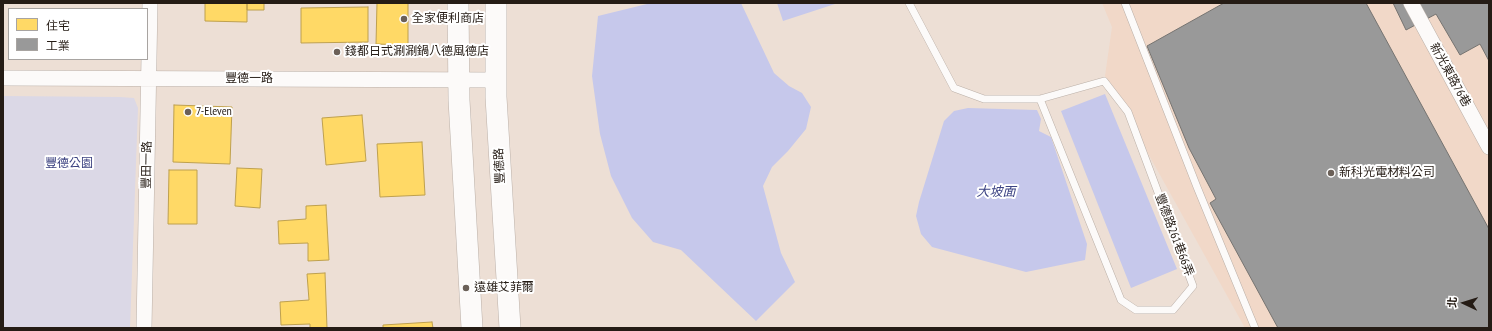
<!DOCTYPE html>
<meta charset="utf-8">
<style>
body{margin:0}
#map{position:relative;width:1492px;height:331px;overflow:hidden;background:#eddfd5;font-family:"PT Sans Narrow","Noto Sans TC",sans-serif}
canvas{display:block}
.frame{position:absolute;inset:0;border:4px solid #251c15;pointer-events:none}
.legend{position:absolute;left:8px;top:8px;width:140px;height:52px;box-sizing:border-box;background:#fff;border:1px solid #a8a4a1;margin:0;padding:5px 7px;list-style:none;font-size:12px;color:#251c15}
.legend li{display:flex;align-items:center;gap:8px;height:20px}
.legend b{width:20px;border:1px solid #a8a4a1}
.north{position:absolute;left:1444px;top:283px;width:40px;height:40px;-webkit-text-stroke:3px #fff;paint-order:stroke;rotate:274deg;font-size:11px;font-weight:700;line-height:16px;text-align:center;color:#251c15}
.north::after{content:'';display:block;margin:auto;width:14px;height:18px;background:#251c15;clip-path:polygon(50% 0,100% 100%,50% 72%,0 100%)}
</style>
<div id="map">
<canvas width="1492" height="331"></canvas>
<div class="frame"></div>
<ul class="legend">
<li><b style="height:11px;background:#ffd966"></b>住宅</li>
<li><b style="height:11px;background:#999"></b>工業</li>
</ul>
<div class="north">北</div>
</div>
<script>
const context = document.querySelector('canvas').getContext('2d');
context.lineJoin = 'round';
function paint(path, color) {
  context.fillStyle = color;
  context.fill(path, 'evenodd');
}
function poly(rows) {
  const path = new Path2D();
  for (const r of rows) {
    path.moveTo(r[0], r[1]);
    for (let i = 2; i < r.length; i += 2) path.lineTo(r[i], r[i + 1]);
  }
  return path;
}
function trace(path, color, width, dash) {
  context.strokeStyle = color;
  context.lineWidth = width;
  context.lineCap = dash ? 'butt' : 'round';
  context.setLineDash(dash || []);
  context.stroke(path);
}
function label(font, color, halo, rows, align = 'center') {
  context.font = font + ' "PT Sans Narrow","Noto Sans TC",sans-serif';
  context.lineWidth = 4;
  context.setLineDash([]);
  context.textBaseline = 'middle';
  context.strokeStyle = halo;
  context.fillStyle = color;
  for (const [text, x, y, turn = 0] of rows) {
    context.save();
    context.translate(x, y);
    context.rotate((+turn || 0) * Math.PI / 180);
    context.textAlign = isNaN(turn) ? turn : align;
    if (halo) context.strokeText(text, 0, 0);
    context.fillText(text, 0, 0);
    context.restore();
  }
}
const built = poly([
 [1102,3,1489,3,1489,328,1245,328,1105,76,1112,27]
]);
const green = poly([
 [3,96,120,97,134,98,138,108,130,328,3,328]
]);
const water = poly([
 [651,3,741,3,774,73,789,86,802,93,811,107,806,129,788,151,772,167,763,186,781,253,795,282,756,321,681,250,653,242,632,218,611,176,600,134,592,76,598,16],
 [777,3,838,3,783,21],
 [1105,94,1177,269,1131,288,1061,111],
 [968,108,1037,110,1041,119,1039,131,1051,137,1087,244,1085,260,1026,272,932,247,921,234,916,216,919,202,944,121,954,111]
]);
const homes = poly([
 [205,3,247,3,247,22,205,21,205,3],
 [247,3,264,3,264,10,247,10,247,3],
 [377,3,408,3,408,45,376,44,377,3],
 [368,7,368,42,301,43,301,8,368,7],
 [174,105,232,107,230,164,173,162,174,105],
 [362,115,366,161,326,165,322,118,362,115],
 [422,142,425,195,380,197,377,144,422,142],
 [237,168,262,169,260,208,235,206,237,168],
 [169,170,197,170,197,224,168,224,169,170],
 [326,205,329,260,308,261,308,243,279,244,278,221,306,219,306,206,326,205],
 [325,273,327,328,310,328,310,324,281,325,280,302,309,300,307,274,325,273],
 [432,322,433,328,383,328,383,325,432,322]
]);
const industry = poly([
 [1224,3,1366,3,1489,229,1489,328,1278,328,1210,203,1216,199,1189,148,1147,46,1224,3],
 [1393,3,1489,3,1489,61,1480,44,1460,55,1436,14,1406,30,1393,3]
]);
const lane = poly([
 [909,3,954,88,984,99,1040,99,1104,81,1128,112,1193,286,1173,310,1136,310,1121,300,1040,99],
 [1125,3,1197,187,1255,328]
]);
const street = poly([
 [1411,3,1489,147],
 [3,78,496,80],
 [144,328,150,3]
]);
const secondary = poly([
 [458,3,459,100,472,328],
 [496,3,496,97,510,328]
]);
const markers = [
 [404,19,4,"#6b6058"],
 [337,52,4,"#6b6058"],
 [188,112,4,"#6b6058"],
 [1331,173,4,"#6b6058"],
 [466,288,4,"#6b6058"]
];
const poiNames = [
 ["全家便利商店",412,19],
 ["錢都日式涮涮鍋八德風德店",345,52],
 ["7-Eleven",196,112],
 ["新科光電材料公司",1339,173],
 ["遠雄艾菲爾",474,288]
];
const streetNames = [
 ["新光東路76巷",1450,75,61],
 ["豐德一路",249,79],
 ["豐田一路",147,165,-89],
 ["豐德路",500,166,-93],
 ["豐德路261巷66弄",1174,235,69]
];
const parkNames = [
 ["豐德公園",69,164]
];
const waterNames = [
 ["大坡面",996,192]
];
paint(built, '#f1d8c8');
paint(green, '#dbd8e6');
paint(water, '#c6c8eb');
paint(homes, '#ffd966');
trace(homes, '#bea04e', 1);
paint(industry, '#999');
trace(industry, '#767471', 1);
trace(lane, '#bbb0a8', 8);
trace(street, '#bbb0a8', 16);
trace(secondary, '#bbb0a8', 22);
trace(lane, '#fcfaf9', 7);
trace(street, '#fcfaf9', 15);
trace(secondary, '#fcfaf9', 21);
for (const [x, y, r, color] of markers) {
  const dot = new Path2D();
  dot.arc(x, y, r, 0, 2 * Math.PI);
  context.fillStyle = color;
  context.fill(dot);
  trace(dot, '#fff', 1.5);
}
label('12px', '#251c15', '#fff', poiNames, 'left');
label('12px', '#251c15', '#fff', streetNames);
label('12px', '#3b4180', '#fff', parkNames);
label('italic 13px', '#3d4484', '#fff', waterNames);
</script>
